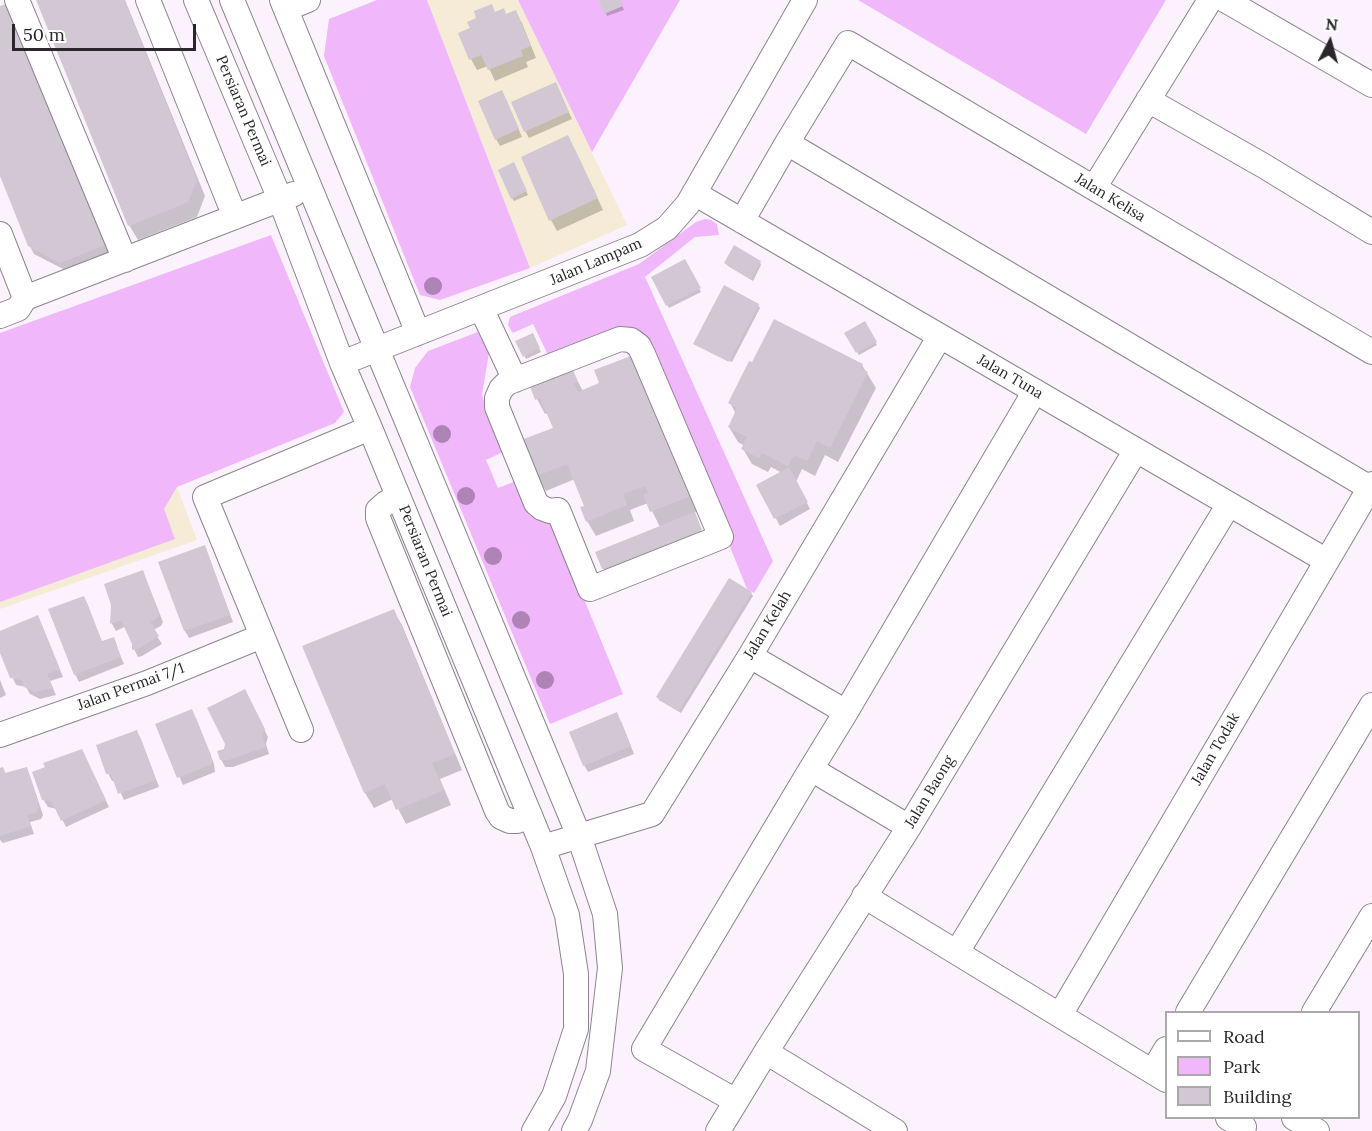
<!DOCTYPE html>
<style>
body{margin:0}
#map{position:relative;width:1372px;height:1131px;overflow:hidden;background:#fcf2fd;font-family:Lora,serif}
canvas{display:block}
.legend{position:absolute;left:1165px;top:1011px;width:195px;height:108px;box-sizing:border-box;background:#fff;border:2px solid #aaa8aa;margin:0;padding:8px 10px;list-style:none;font-size:18px;color:#2a262b}
.legend li{display:flex;align-items:center;gap:12px;height:30px}
.legend b{width:30px;border:2px solid #aaa8aa}
.north{position:absolute;left:1300px;top:12px;width:60px;height:60px;-webkit-text-stroke:4px #fff;paint-order:stroke;rotate:6deg;font-size:16px;font-weight:700;line-height:24px;text-align:center;color:#2a262b}
.north::after{content:'';display:block;margin:auto;width:21px;height:27px;background:#2a262b;clip-path:polygon(50% 0,100% 100%,50% 72%,0 100%)}
.scale{position:absolute;left:12px;top:24px;width:184px;height:27px;box-sizing:border-box;border:3px solid #2a262b;border-top:0;padding-left:8px;font-size:18px;line-height:21px;white-space:nowrap;color:#2a262b;-webkit-text-stroke:4px #fff;paint-order:stroke}
</style>
<div id="map">
<canvas width="1372" height="1131"></canvas>
<ul class="legend">
<li><b style="height:8px;background:#fff"></b>Road</li>
<li><b style="height:16px;background:#f0b7fa"></b>Park</li>
<li><b style="height:16px;background:#d1c8d3"></b>Building</li>
</ul>
<div class="north">N</div>
<div class="scale">50 m</div>
</div>
<script>
const context = document.querySelector('canvas').getContext('2d');
context.lineJoin = 'round';
function paint(path, color) {
  context.fillStyle = color;
  context.fill(path, 'evenodd');
}
function poly(rows) {
  const path = new Path2D();
  for (const r of rows) {
    path.moveTo(r[0], r[1]);
    for (let i = 2; i < r.length; i += 2) path.lineTo(r[i], r[i + 1]);
  }
  return path;
}
function trace(path, color, width, dash) {
  context.strokeStyle = color;
  context.lineWidth = width;
  context.lineCap = dash ? 'butt' : 'round';
  context.setLineDash(dash || []);
  context.stroke(path);
}
function label(font, color, halo, rows, align = 'center') {
  context.font = font + ' Lora,serif';
  context.lineWidth = 6;
  context.setLineDash([]);
  context.textBaseline = 'middle';
  context.strokeStyle = halo;
  context.fillStyle = color;
  for (const [text, x, y, turn = 0] of rows) {
    context.save();
    context.translate(x, y);
    context.rotate((+turn || 0) * Math.PI / 180);
    context.textAlign = isNaN(turn) ? turn : align;
    if (halo) context.strokeText(text, 0, 0);
    context.fillText(text, 0, 0);
    context.restore();
  }
}
const education = poly([
 [427,0,518,0,627,225,530,268],
 [173,477,197,540,0,609,0,541]
]);
const green = poly([
 [377,0,427,0,530,268,440,300,420,295,324,56,329,19],
 [518,0,680,0,592,152],
 [858,0,1166,0,1086,134],
 [705,219,711,220,717,224,719,235,695,237,645,277,773,561,754,593,747,589,648,343,639,331,624,328,548,355,533,324,513,333,508,325,510,317,639,264,696,222],
 [271,235,344,412,335,423,177,487,164,509,175,539,0,602,0,333],
 [478,332,489,353,482,394,489,421,503,452,486,460,498,488,516,481,529,512,554,526,623,694,550,724,410,387,415,368,428,351]
]);
const shadow = poly([
 [37,0,125,0,205,196,197,217,138,240,129,225],
 [601,0,620,0,624,10,607,16],
 [0,8,113,251,65,270,34,254,30,246,0,172],
 [515,12,522,23,536,58,526,62,528,67,495,81,488,66,477,70,471,59,495,13,506,15],
 [559,91,572,119,529,138,525,131],
 [506,99,522,137,500,146,496,139],
 [574,148,603,210,557,231,551,220],
 [513,164,528,195,514,201,512,198],
 [685,261,701,292,669,308,653,278],
 [760,262,761,265,753,281,728,266,726,263],
 [758,305,760,308,732,362,696,343],
 [865,323,877,345,859,355,846,333],
 [532,335,541,352,526,359,517,342],
 [862,365,876,388,838,462,825,455,815,476,802,469,796,482,810,509,780,526,758,486,782,473,771,467,768,472,752,464,743,449,745,446,738,442,729,427,736,414,730,403],
 [570,367,583,391,647,389,684,483,700,510,694,513,702,534,605,571,603,568,660,527,648,503,630,510,634,521,596,536,587,521,586,506,575,479,546,491,537,476,555,429,548,413,545,414,537,399],
 [204,547,208,554,233,622,189,638,185,631,160,563],
 [142,572,146,579,163,622,161,626,153,630,162,644,142,656,138,657,134,649,133,643,126,626,116,631,112,624,113,604],
 [751,593,753,596,681,713,659,700,658,697],
 [84,597,88,605,102,643,113,639,124,664,79,682,75,674],
 [393,610,402,625,462,770,440,779,451,805,406,824,393,799,374,808,365,793,304,647],
 [41,624,63,677,50,681,56,695,40,699,30,694,26,687,16,685,0,649,0,632],
 [0,680,6,695,0,698],
 [249,699,268,737,266,744,269,754,233,767,225,767,221,759],
 [196,718,214,764,215,772,183,785,157,725],
 [621,721,634,754,588,772,584,765],
 [137,732,141,739,159,787,124,800,115,781,112,781,108,773],
 [85,758,109,807,66,827,57,809,48,807,43,799],
 [3,768,6,775,26,768,30,776,43,815,41,819,30,822,34,834,3,843,0,840,0,769]
]);
const building = poly([
 [36,0,124,0,197,180,188,202,128,226],
 [599,0,620,0,623,6,604,14],
 [12,2,110,243,60,263,28,246,0,176,0,6],
 [492,4,495,12,504,8,506,14,516,10,531,46,521,50,523,56,488,70,481,55,469,60,458,33,470,28,467,22,476,18,474,11],
 [556,82,569,112,524,132,511,102],
 [502,90,519,129,495,140,478,101],
 [568,135,598,198,549,221,521,157],
 [514,162,527,191,511,199,498,170],
 [734,245,761,261,751,279,724,263],
 [685,259,701,288,666,306,651,277],
 [724,285,759,304,729,362,693,344],
 [774,319,863,364,861,368,868,372,830,448,817,441,807,461,794,455,788,466,762,453,759,458,741,449,747,437,728,427,737,408,728,403,749,361,752,362],
 [865,321,877,342,856,353,844,333],
 [533,333,540,348,523,357,515,341],
 [636,354,639,374,683,482,687,480,693,495,650,512,643,495,648,493,645,486,623,494,627,505,586,522,580,507,584,506,567,464,536,476,521,440,553,428,540,398,535,400,528,381,571,365,578,382,574,383,578,392,599,383,594,370],
 [789,467,808,502,774,519,756,485],
 [695,512,702,530,602,569,595,552],
 [205,545,230,615,184,631,158,562],
 [143,570,159,614,157,618,150,622,159,636,138,649,132,650,132,644,121,620,110,624,111,605,104,584],
 [729,578,752,592,679,711,656,697],
 [84,596,102,641,114,637,121,657,74,675,48,609],
 [394,609,455,754,432,763,444,790,396,810,385,784,364,793,302,646],
 [38,615,60,669,47,674,53,688,35,692,24,687,22,680,10,678,0,653,0,631],
 [245,689,265,729,262,736,266,747,228,760,220,760,217,751,224,749,225,744,207,708],
 [192,709,211,755,212,764,177,778,155,724],
 [617,712,631,746,583,766,569,732],
 [137,730,156,780,118,794,111,774,106,774,96,745],
 [82,749,106,800,61,821,52,802,42,800,32,772,45,767,43,763],
 [3,767,5,773,27,767,39,806,37,812,27,815,31,826,0,836,0,768]
]);
const minor = poly([
 [17,0,125,260],
 [148,0,235,217],
 [196,0,280,199,342,363,370,428,543,847,567,915,576,974,576,1029,554,1096,534,1131],
 [232,0,579,836,605,914,610,968,598,1071,580,1120,574,1131],
 [282,0,418,333],
 [1225,0,1372,85],
 [286,9,308,0],
 [1148,100,1264,166,1372,232],
 [787,143,1370,488],
 [1094,188,1210,0],
 [694,193,1327,561],
 [742,221,787,143,848,43,1372,352],
 [0,234,25,298],
 [481,308,515,380],
 [0,316,18,309,25,298,294,194],
 [620,339,631,340,639,346,643,354,721,537,590,589,558,510,550,511,542,508,536,503,497,407,497,398,501,389,507,383,620,339],
 [342,363,640,245,667,228,688,204,805,0],
 [399,498,386,503,378,510,378,518,497,811,501,817,510,821,517,821,530,815],
 [750,656,846,712,811,769,909,827],
 [846,712,1035,391],
 [301,730,205,497,370,428],
 [0,735,147,683,262,636],
 [543,847,652,814,750,656,940,336],
 [864,896,1166,1080],
 [957,952,1229,504],
 [1188,1012,1372,705],
 [1314,1012,1372,916],
 [1060,1015,1372,484],
 [766,1052,895,1131],
 [1153,1071,1166,1049],
 [736,1101,644,1049,811,769],
 [1228,1118,1244,1127],
 [1294,1118,1317,1131],
 [718,1131,766,1052,909,827,1136,450]
]);
const trees = [
 [433,286],
 [442,434],
 [466,496],
 [493,556],
 [521,620],
 [545,680]
];
const streetNames = [
 ["Persiaran Permai",243,111,67],
 ["Jalan Kelisa",1110,198,31],
 ["Jalan Lampam",596,262,-23],
 ["Jalan Tuna",1010,377,30],
 ["Persiaran Permai",425,561,68],
 ["Jalan Kelah",768,625,-59],
 ["Jalan Permai 7/1",131,687,-20],
 ["Jalan Todak",1216,749,-60],
 ["Jalan Baong",930,792,-59]
];
paint(education, '#f5ebd6');
paint(green, '#f0b7fa');
paint(shadow, '#0003');
paint(building, '#d1c8d3');
trace(minor, '#8c848e', 26);
trace(minor, '#fff', 24);
context.fillStyle = '#ae83b6';
for (const [x, y] of trees) {
  context.beginPath();
  context.arc(x, y, 9, 0, 2 * Math.PI);
  context.fill();
}
label('15px', '#2a262b', '#fff', streetNames);
</script>
